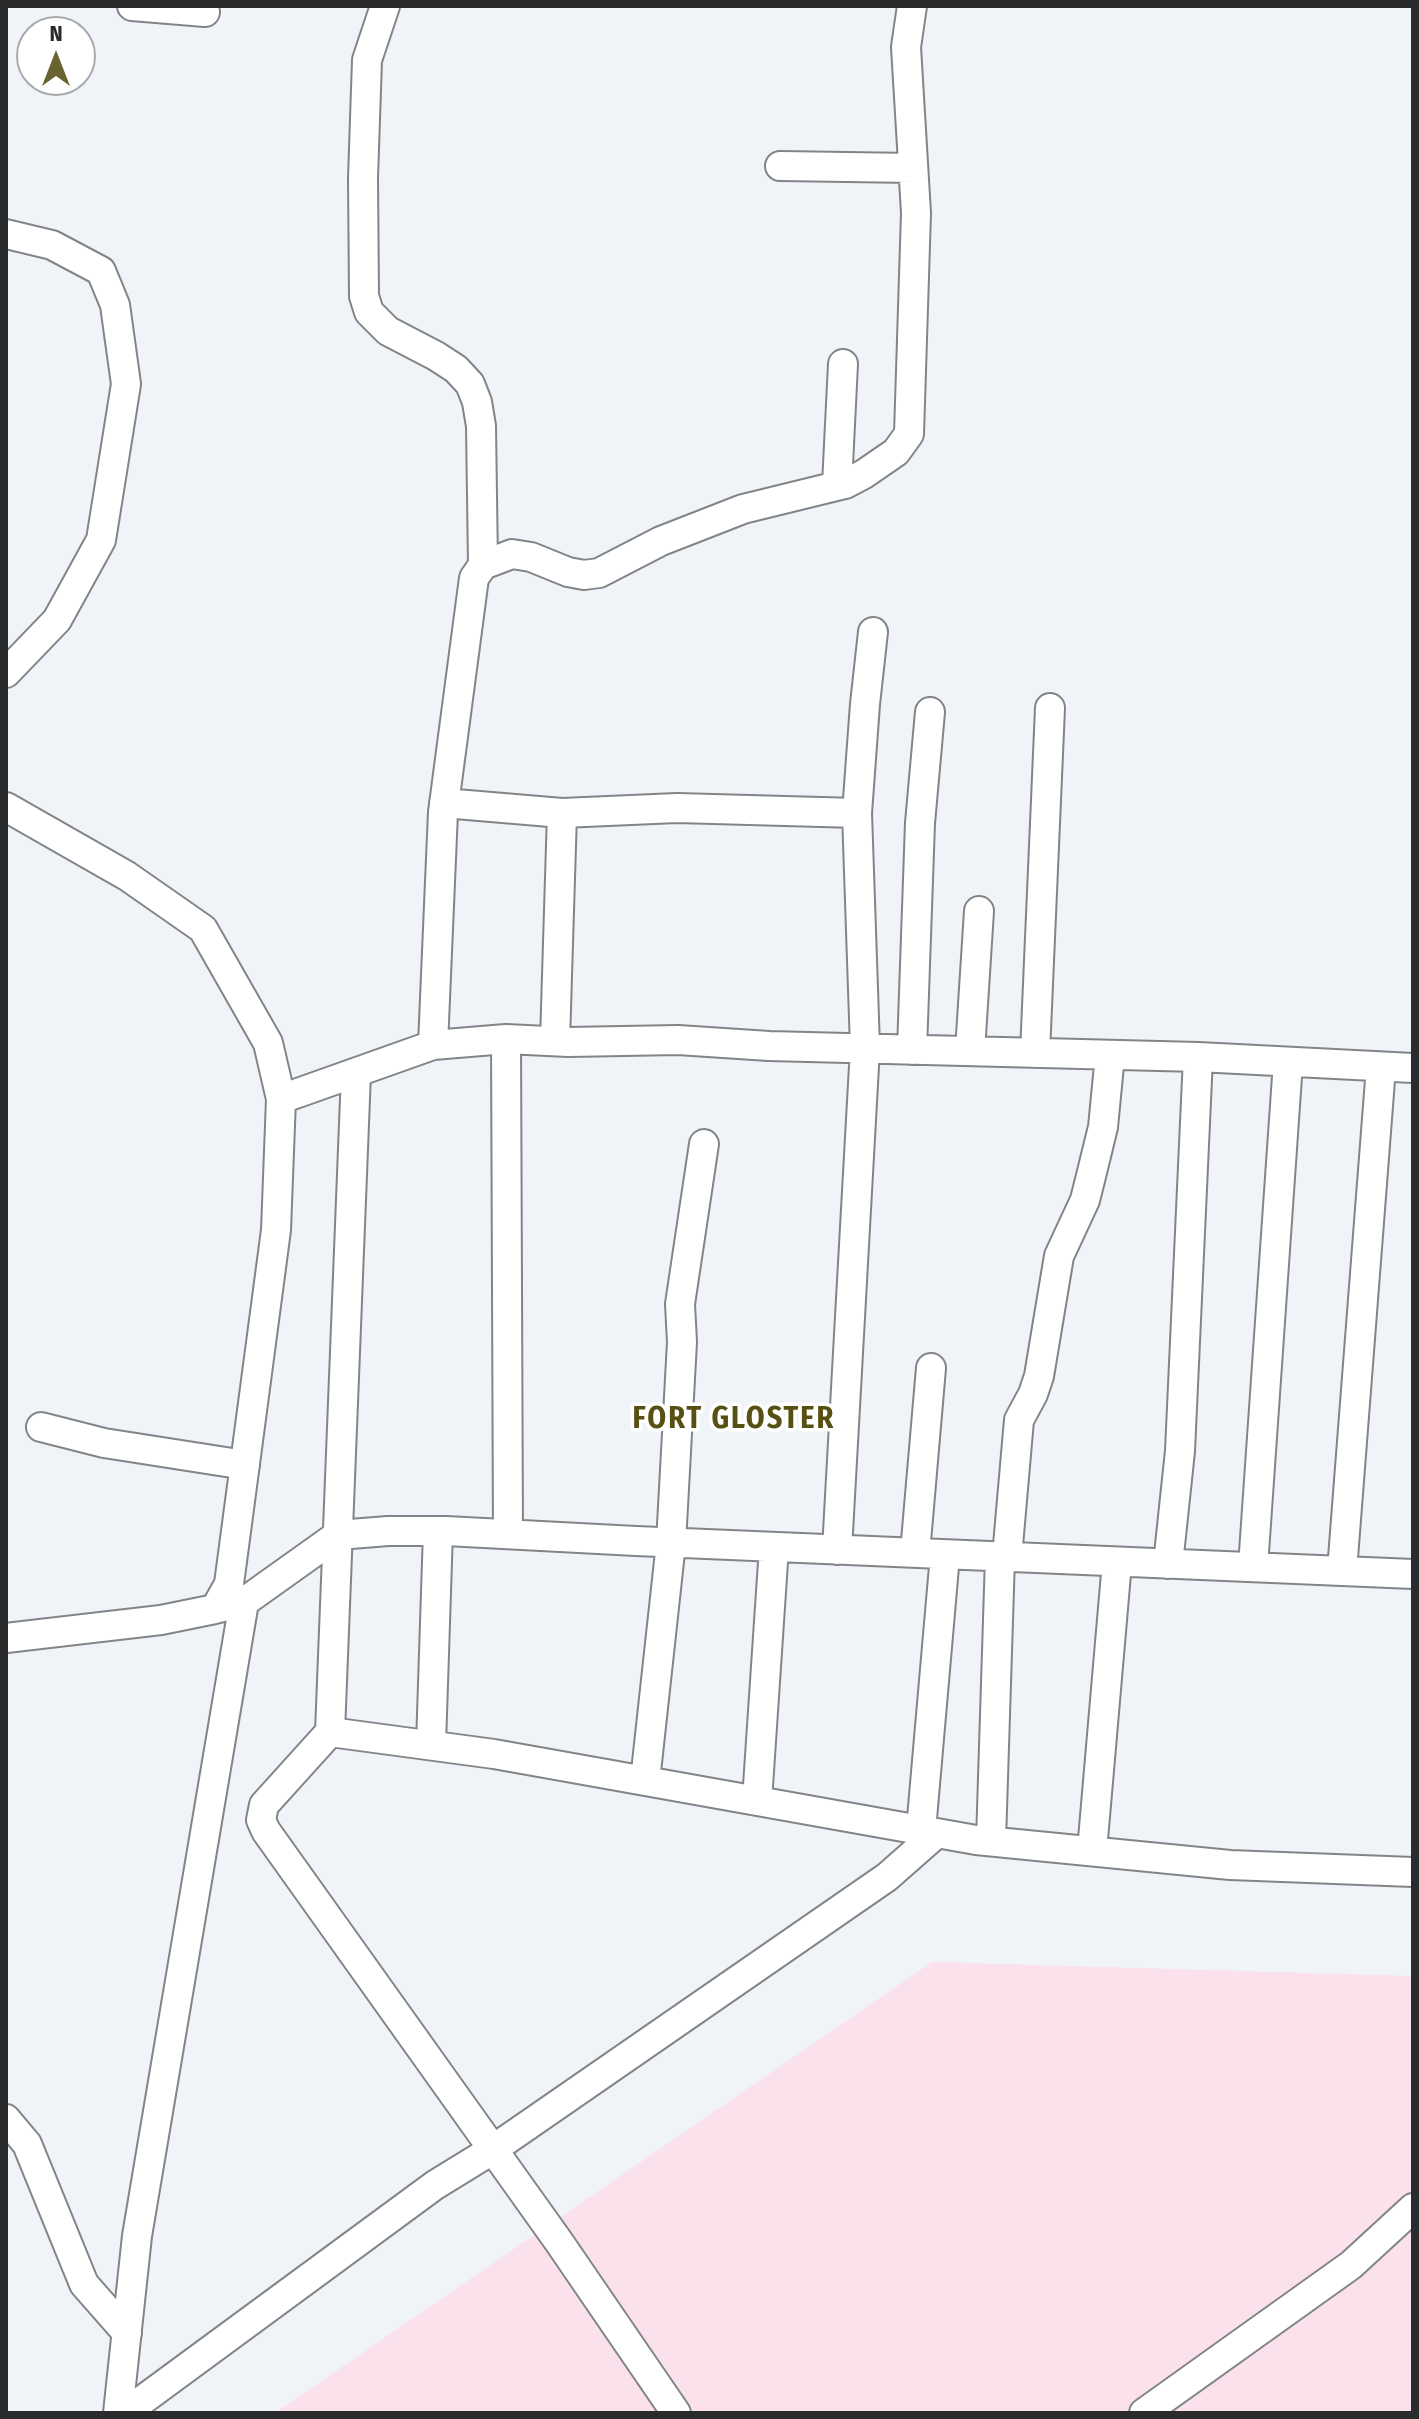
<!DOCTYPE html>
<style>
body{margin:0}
#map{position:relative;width:1419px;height:2419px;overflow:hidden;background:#f0f3f7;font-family:"Fira Sans Condensed",sans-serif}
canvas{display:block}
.frame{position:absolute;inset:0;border:8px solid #292b2c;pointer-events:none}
.north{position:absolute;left:16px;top:16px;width:80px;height:80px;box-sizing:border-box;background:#fff;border:2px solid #a9aaab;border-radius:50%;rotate:0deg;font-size:22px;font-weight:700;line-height:32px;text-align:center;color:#292b2c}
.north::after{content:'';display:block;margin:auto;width:28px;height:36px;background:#6b6330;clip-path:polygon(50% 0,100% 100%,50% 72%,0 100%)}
</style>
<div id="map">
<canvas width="1419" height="2419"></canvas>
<div class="frame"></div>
<div class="north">N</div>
</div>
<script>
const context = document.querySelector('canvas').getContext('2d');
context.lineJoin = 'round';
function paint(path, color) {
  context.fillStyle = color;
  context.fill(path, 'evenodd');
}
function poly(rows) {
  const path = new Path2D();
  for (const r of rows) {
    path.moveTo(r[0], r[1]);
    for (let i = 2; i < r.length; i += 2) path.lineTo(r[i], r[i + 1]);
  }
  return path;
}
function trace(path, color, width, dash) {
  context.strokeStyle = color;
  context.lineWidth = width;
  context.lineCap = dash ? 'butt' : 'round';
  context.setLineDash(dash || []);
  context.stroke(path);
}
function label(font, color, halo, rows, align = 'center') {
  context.font = font + ' "Fira Sans Condensed",sans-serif';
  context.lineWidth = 7;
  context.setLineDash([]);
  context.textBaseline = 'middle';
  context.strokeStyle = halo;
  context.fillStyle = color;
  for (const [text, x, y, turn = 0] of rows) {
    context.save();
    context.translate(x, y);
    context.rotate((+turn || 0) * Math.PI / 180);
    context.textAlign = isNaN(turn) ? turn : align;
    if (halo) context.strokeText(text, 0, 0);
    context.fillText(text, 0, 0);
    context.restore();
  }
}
const industrial = poly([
 [932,1962,1413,1976,1413,2413,275,2413]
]);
const minor = poly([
 [132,6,205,12],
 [385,6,367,60,363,178,364,296,369,312,388,331,436,356,456,369,470,384,477,402,481,426,483,565],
 [780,166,913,168],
 [6,234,52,245,101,271,115,305,126,384,101,540,57,620,6,673],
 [837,485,843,364],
 [444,803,562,813,677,808,857,813],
 [6,807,127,876,203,929,268,1043,281,1099,276,1230,229,1584,215,1609,161,1620,6,1638],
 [506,1039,508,1534],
 [555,1041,562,813],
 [433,1045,443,812,474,578,483,565,512,554,531,557,568,572,584,575,599,573,661,541,743,509,845,484,864,474,896,452,909,434,916,213,906,47,912,6],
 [912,1050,920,823,930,712],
 [970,1051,979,911],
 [1035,1053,1050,708],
 [356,1073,330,1732,494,1754,976,1840,1230,1865,1413,1872],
 [281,1099,433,1045,506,1039,568,1042,678,1040,769,1046,1198,1057,1413,1068],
 [41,1427,104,1443,245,1465],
 [837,1550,865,1048,857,813,865,704,873,632],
 [915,1553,931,1368],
 [1007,1557,1019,1420,1033,1394,1039,1376,1059,1256,1085,1200,1092,1172,1103,1127,1110,1055],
 [1168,1564,1180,1451,1198,1057],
 [1253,1567,1288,1062],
 [1342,1571,1381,1067],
 [215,1609,244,1602,338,1535,388,1531,446,1531,636,1541,1413,1574],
 [330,1732,264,1805,261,1820,266,1831,559,2242,676,2413],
 [431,1745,438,1531],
 [645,1781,671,1543,682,1342,680,1304,704,1144],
 [757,1801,774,1547],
 [921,1830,945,1555],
 [991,1841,1000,1557],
 [1092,1851,1117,1562],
 [6,2119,27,2144,84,2284,127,2333],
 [118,2413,137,2236,244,1602],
 [125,2413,435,2185,492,2150,887,1877,937,1833],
 [1144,2413,1351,2265,1413,2208]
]);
const districtNames = [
 ["FORT GLOSTER",734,1420]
];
paint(industrial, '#fae1ec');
trace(minor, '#828588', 32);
trace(minor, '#fff', 28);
context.letterSpacing = '2px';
label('bold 30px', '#585012', '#fff', districtNames);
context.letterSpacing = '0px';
</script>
